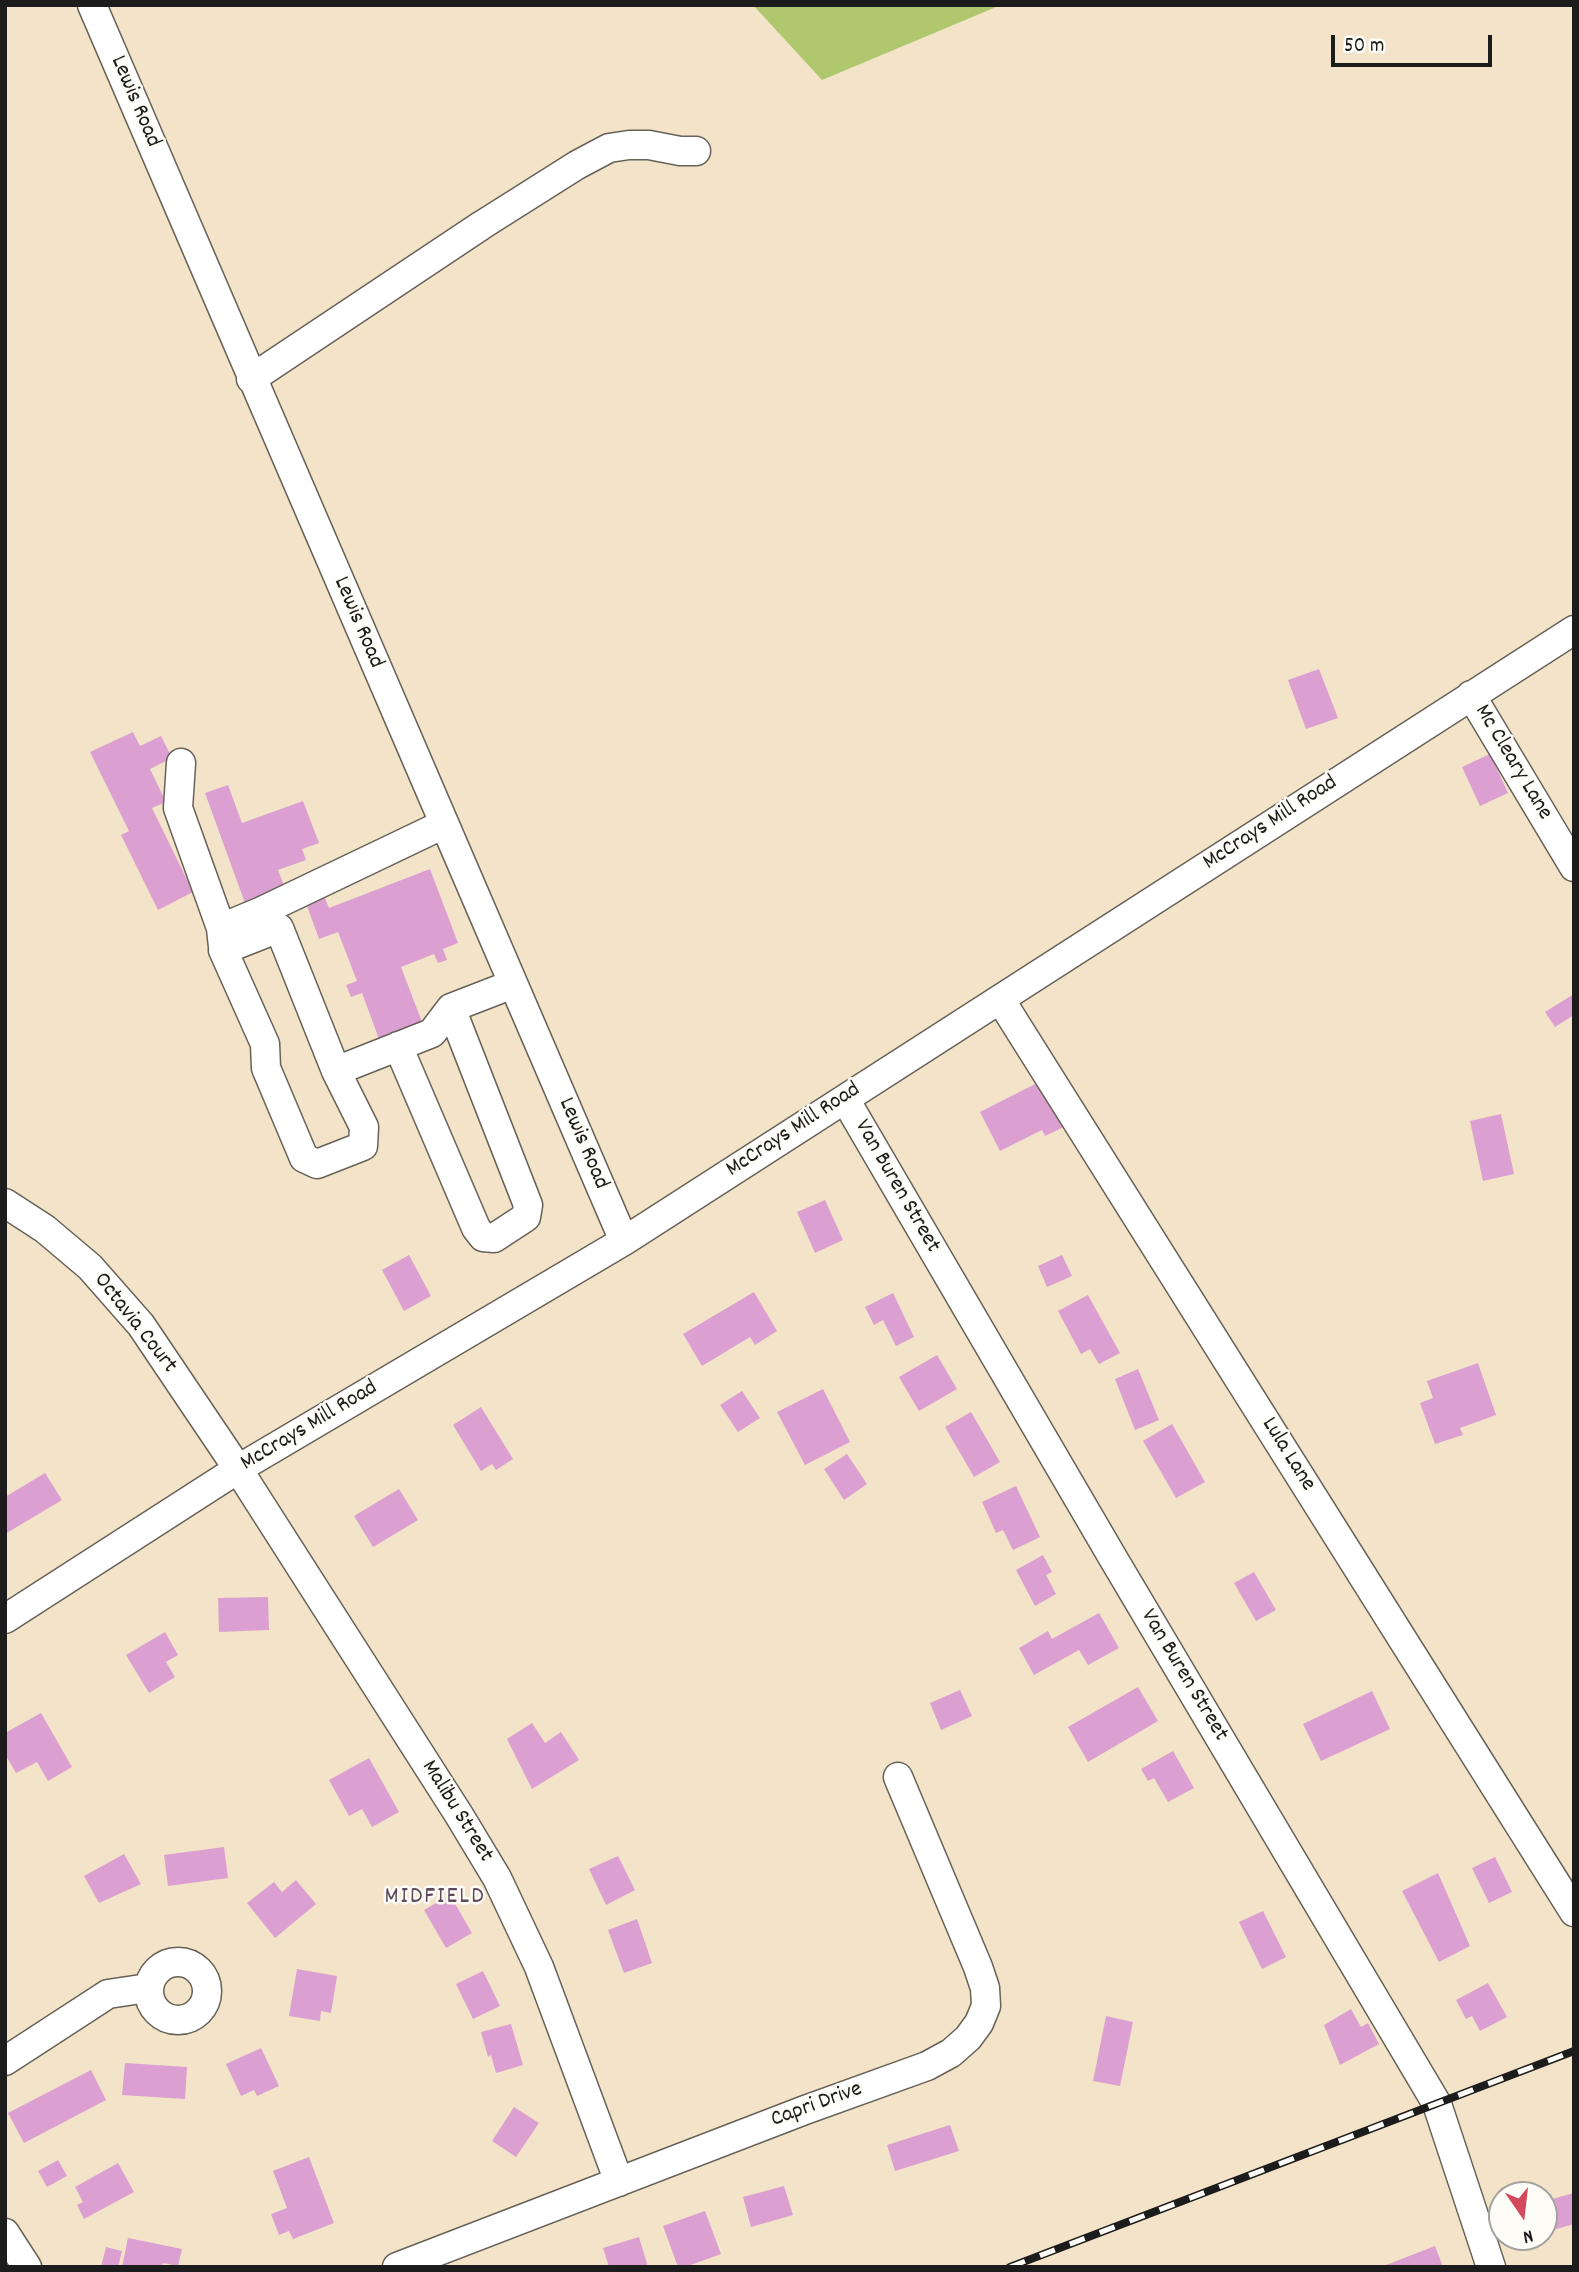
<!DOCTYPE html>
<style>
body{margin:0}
#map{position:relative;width:1579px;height:2272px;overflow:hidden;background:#f3e3c8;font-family:Dekko,sans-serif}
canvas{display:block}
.frame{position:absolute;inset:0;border:7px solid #1c1c1c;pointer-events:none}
.north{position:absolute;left:1488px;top:2181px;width:70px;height:70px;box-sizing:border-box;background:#fdfcf7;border:2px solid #a3a29f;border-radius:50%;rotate:166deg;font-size:19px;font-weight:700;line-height:28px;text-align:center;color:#1c1c1c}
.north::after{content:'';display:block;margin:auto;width:24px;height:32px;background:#d1495b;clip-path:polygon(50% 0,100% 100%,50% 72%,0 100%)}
.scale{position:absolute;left:1331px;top:35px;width:161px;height:32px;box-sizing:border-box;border:4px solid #1c1c1c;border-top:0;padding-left:9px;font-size:21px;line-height:24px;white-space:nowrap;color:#1c1c1c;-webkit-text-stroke:5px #fdfcf7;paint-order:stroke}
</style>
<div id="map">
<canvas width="1579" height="2272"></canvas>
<div class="frame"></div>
<div class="north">N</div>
<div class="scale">50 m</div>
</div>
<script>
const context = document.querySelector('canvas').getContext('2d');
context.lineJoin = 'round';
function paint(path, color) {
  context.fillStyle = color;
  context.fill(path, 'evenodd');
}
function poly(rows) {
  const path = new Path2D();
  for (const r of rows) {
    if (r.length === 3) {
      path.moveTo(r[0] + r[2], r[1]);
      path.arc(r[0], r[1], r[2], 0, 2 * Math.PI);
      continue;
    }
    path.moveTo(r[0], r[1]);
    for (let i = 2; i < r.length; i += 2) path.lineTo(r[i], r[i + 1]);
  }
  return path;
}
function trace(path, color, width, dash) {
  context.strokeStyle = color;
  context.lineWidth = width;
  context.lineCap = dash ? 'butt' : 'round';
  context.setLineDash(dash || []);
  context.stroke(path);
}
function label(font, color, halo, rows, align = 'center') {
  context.font = font + ' Dekko,sans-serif';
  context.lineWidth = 5;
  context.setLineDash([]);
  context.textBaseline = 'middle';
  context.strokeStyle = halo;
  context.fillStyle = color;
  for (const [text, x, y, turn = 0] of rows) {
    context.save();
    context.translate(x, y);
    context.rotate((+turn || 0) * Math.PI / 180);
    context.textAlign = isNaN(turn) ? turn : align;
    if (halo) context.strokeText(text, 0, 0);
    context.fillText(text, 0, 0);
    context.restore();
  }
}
const green = poly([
 [753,5,1001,5,822,80]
]);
const building = poly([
 [1319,669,1338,718,1306,729,1288,680],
 [133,732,140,746,161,736,172,758,150,769,166,802,152,808,193,892,158,910,121,835,129,831,90,752],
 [1490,754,1508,793,1480,806,1462,767],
 [228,785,242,823,303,801,319,843,302,849,306,860,278,870,286,891,246,906,205,793],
 [430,869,458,943,443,949,447,960,438,963,434,954,401,967,422,1022,379,1039,362,993,351,997,346,985,357,981,338,932,319,939,306,903,324,896,329,908],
 [1574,994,1574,1015,1555,1027,1545,1012],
 [1045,1079,1068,1125,1045,1136,1042,1130,1000,1151,980,1112],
 [1501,1114,1514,1174,1483,1181,1470,1121],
 [825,1200,843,1240,815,1253,797,1212],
 [409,1255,431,1296,404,1311,382,1270],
 [1062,1255,1072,1276,1047,1287,1038,1266],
 [754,1292,777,1331,755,1345,750,1337,702,1366,683,1334],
 [893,1293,914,1337,896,1346,883,1320,874,1325,865,1307],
 [1088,1295,1120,1353,1099,1364,1090,1349,1081,1354,1058,1311],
 [937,1355,957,1389,919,1411,899,1377],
 [1478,1363,1496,1415,1460,1428,1463,1435,1435,1444,1420,1403,1433,1398,1427,1381],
 [1138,1369,1159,1420,1135,1430,1115,1379],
 [823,1389,850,1442,805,1465,777,1412],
 [742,1391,760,1418,738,1432,720,1405],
 [481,1407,513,1459,496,1470,492,1464,481,1471,453,1425],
 [971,1412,1000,1462,974,1477,945,1427],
 [1172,1424,1205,1482,1176,1498,1143,1441],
 [847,1454,867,1484,844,1500,824,1469],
 [45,1473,62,1500,5,1534,5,1497],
 [1016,1486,1040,1537,1013,1550,1003,1530,996,1533,982,1502],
 [399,1489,418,1520,373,1547,354,1516],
 [1043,1555,1052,1572,1046,1575,1056,1594,1035,1606,1016,1570],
 [1254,1572,1276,1610,1256,1621,1234,1583],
 [268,1597,269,1630,219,1632,218,1598],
 [1099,1613,1119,1648,1088,1665,1079,1650,1034,1675,1019,1648,1048,1631,1052,1639],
 [165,1632,178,1655,166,1662,175,1677,149,1693,126,1655],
 [1138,1687,1158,1721,1088,1762,1068,1727],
 [960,1690,972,1716,941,1730,930,1703],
 [1372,1691,1390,1729,1321,1761,1303,1724],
 [41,1713,72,1767,48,1781,37,1762,16,1773,5,1754,5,1733],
 [532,1723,545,1743,561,1732,579,1760,532,1789,507,1739],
 [1173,1751,1194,1788,1168,1802,1154,1778,1148,1781,1141,1769],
 [369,1758,399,1812,372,1827,362,1809,349,1816,329,1780],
 [224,1847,228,1878,168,1886,164,1855],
 [124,1854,141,1884,99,1903,84,1876],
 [618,1856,635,1890,606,1905,589,1869],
 [1495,1857,1512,1892,1489,1903,1472,1868],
 [1438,1873,1470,1946,1439,1962,1402,1891],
 [296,1880,316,1904,275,1938,247,1903,274,1882,282,1892],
 [450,1895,472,1933,446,1948,424,1910],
 [1263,1911,1286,1957,1262,1969,1239,1922],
 [637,1919,652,1963,624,1973,608,1930],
 [297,1969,337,1976,331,2013,321,2011,320,2021,289,2016],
 [483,1971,500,2006,473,2019,456,1984],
 [1488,1983,1507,2017,1480,2031,1472,2016,1466,2019,1456,2000],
 [1351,2009,1361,2027,1368,2023,1379,2044,1340,2065,1324,2025],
 [1106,2016,1133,2022,1120,2086,1093,2081],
 [511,2024,523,2065,496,2073,491,2055,488,2057,481,2032],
 [261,2048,279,2086,257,2096,254,2090,241,2096,226,2064],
 [125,2063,187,2067,185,2099,122,2095],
 [91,2070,106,2100,24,2143,8,2113],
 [514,2107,539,2123,516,2157,492,2141],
 [950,2125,959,2151,895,2171,887,2145],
 [309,2157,334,2223,293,2239,289,2231,279,2235,271,2214,287,2208,273,2171],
 [58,2160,67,2176,47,2187,38,2171],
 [118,2163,134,2192,84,2219,77,2205,83,2202,75,2187],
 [784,2186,793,2215,751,2227,743,2197],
 [1574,2193,1574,2224,1553,2230,1545,2201],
 [705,2211,721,2254,685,2267,678,2267,663,2226],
 [639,2237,648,2267,609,2267,603,2248],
 [128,2238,182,2249,178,2266,163,2263,162,2267,122,2267],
 [1435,2246,1443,2267,1381,2267],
 [106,2247,122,2251,118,2267,101,2267]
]);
const minor = poly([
 [92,5,624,1241],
 [251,379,482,225,577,165,609,148,629,145,649,145,680,151,696,151],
 [1471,695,1574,867],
 [181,763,178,808,221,928,223,947],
 [221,928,262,911,444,824],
 [1000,999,1574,1912],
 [398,1046,476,1228,483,1237,494,1238,526,1217,528,1205,451,1008],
 [336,1071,279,928,223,950,265,1044,266,1068,304,1158,317,1164,363,1146,364,1127,336,1071,432,1033,451,1008,513,984],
 [845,1099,1113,1558,1437,2104,1491,2267],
 [5,1203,45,1229,90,1267,141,1325,238,1469,459,1815,497,1878,539,1967,619,2182],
 [5,1619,238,1469,624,1241,1574,630],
 [178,1991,29],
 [5,2061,108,1994,148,1988],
 [5,2233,27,2267],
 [397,2267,805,2110,927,2066,951,2053,968,2038,979,2023,986,2006,985,1988,978,1967,898,1777]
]);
const rail = poly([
 [1010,2267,1574,2051]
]);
const streetNames = [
 ["Lewis Road",134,102,67],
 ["Lewis Road",357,623,67],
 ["Mc Cleary Lane",1512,763,59],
 ["McCrays Mill Road",1271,824,-33],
 ["McCrays Mill Road",794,1131,-33],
 ["Lewis Road",582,1144,67],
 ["Van Buren Street",896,1187,60],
 ["Octavia Court",134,1324,52],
 ["McCrays Mill Road",310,1427,-31],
 ["Lula Lane",1287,1455,58],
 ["Van Buren Street",1183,1676,59],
 ["Malibu Street",456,1812,58],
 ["Capri Drive",817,2106,-20]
];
const neighbourhoodNames = [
 ["MIDFIELD",435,1899]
];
paint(green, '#b0c86d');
paint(building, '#dba0d1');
trace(minor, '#676258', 31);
trace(minor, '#fff', 28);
trace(rail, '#1c1c1c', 8);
trace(rail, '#fdfcf7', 5, [16]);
label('23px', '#1c1c1c', '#fdfcf7', streetNames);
context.letterSpacing = '2px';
label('24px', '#5f4a5b', '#fdfcf7', neighbourhoodNames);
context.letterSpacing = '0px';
</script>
